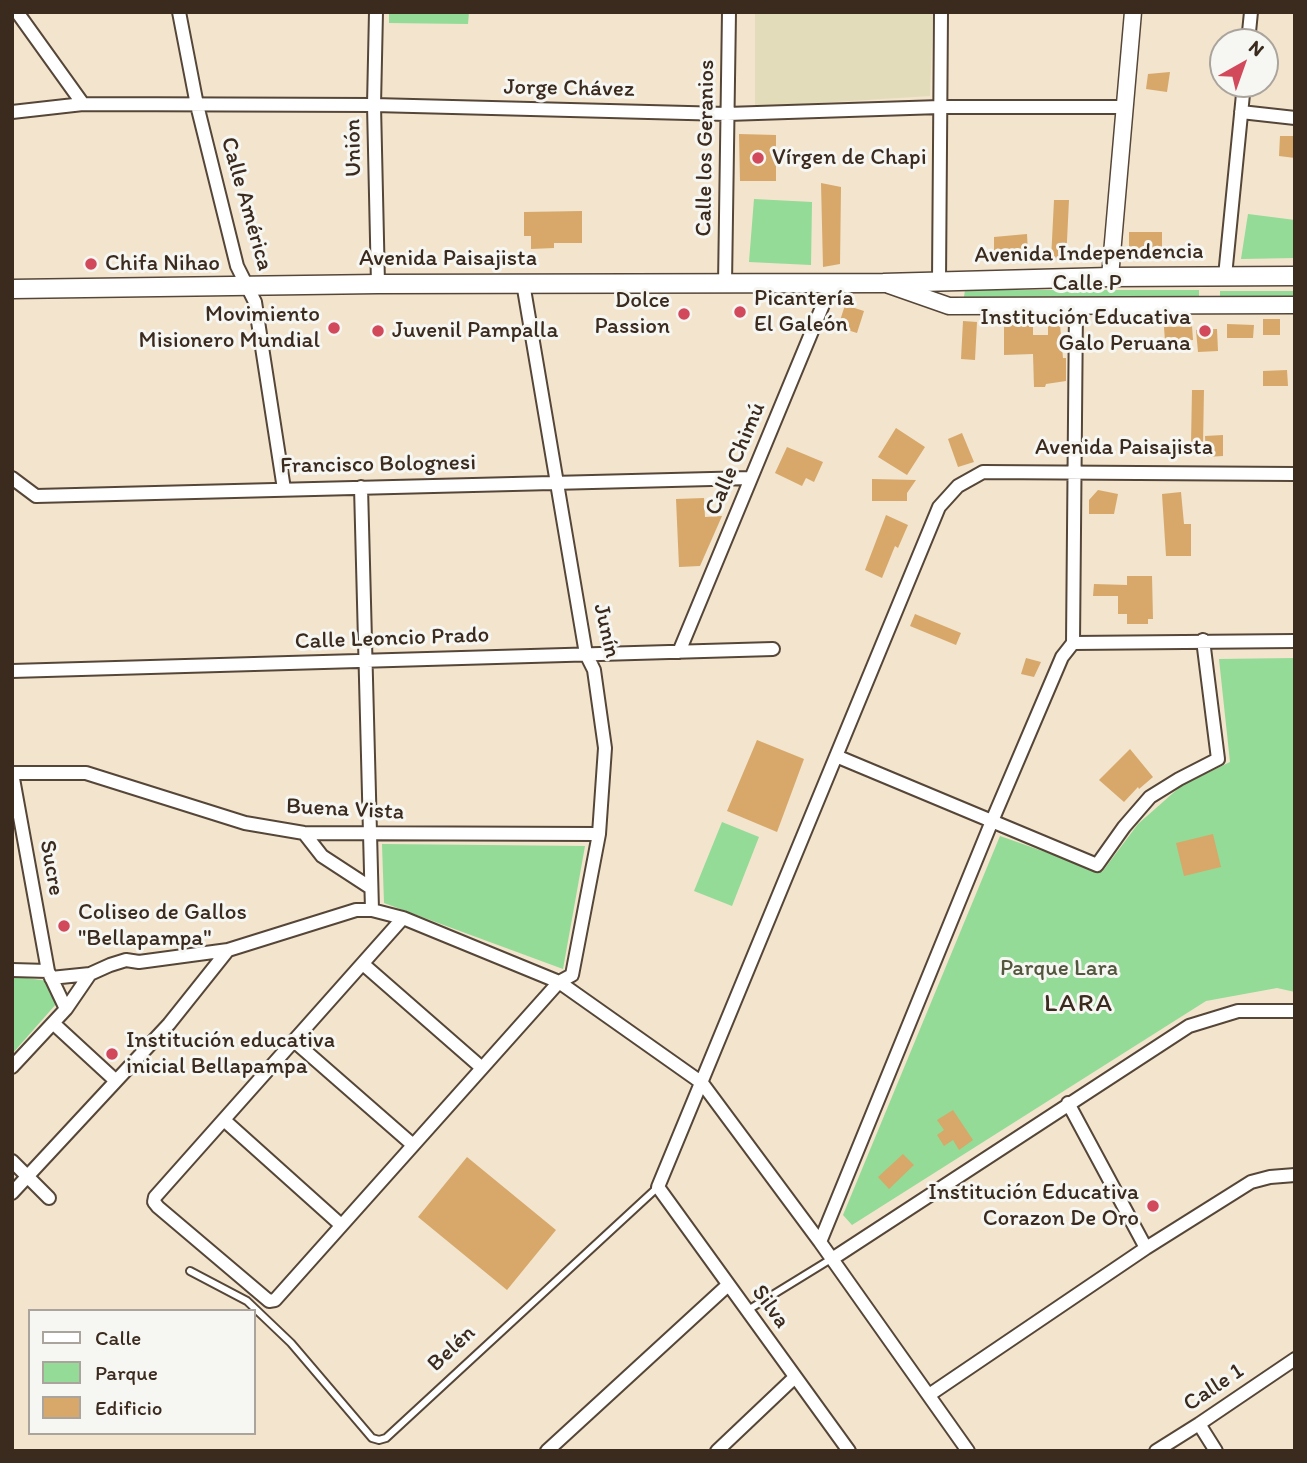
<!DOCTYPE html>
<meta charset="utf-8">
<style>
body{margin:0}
#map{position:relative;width:1307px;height:1463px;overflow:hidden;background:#f2e4cd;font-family:Itim,sans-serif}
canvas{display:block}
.frame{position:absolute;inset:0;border:14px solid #3b2a1e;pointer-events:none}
.legend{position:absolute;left:28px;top:1309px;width:228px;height:126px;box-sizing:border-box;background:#f6f6f2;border:2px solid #aba49d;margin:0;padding:9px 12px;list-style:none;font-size:21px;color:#3b2a1e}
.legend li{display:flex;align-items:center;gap:14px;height:35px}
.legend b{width:35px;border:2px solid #aba49d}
.north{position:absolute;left:1209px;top:28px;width:70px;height:70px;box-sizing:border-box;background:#f6f6f2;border:2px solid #aba49d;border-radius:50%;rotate:40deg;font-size:19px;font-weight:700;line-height:28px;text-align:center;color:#3b2a1e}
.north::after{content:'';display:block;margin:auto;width:24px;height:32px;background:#d1495b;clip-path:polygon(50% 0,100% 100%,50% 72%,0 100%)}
</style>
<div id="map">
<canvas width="1307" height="1463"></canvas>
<div class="frame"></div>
<ul class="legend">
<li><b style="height:9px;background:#fff"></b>Calle</li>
<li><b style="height:19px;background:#93db96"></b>Parque</li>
<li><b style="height:19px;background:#d7a86a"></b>Edificio</li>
</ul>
<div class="north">N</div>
</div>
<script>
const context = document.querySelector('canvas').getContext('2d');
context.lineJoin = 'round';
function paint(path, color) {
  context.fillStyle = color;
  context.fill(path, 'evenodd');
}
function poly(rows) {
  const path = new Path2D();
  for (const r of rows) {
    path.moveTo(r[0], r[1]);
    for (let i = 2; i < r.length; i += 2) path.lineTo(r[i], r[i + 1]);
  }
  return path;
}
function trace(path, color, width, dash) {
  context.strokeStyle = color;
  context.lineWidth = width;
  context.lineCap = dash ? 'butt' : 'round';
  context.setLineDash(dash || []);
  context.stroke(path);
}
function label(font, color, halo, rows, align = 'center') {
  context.font = font + ' Itim,sans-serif';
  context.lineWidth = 6;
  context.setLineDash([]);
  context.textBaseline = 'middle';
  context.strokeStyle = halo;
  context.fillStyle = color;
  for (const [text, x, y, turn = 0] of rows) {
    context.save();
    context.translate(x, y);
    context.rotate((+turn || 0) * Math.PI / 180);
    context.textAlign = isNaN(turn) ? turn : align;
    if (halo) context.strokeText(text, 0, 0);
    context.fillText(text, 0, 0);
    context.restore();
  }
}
const built = poly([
 [755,12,933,12,930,96,755,107]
]);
const green = poly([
 [389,12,469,12,468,24,389,23],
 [754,199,812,202,811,265,749,262],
 [1248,214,1295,220,1295,258,1241,259],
 [965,290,1199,290,1199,297,964,297],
 [1220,291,1295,291,1295,296,1220,296],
 [1295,658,1295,992,1277,988,1206,1001,852,1225,843,1215,1000,836,1102,872,1138,824,1181,786,1230,762,1219,659],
 [722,822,759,837,732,906,694,891],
 [382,844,585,846,563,969,384,903],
 [12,976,48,981,57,1003,12,1054]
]);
const building = poly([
 [1170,72,1167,92,1146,89,1148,74],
 [739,134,776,135,776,181,740,181],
 [1280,136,1295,136,1295,158,1279,156],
 [821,183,841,187,840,264,823,267],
 [1054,200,1069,200,1066,261,1051,260],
 [582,211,582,243,554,243,554,248,531,249,531,236,524,236,524,212],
 [1129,232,1162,232,1162,259,1129,259],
 [1027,234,1028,254,994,258,994,237],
 [845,305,864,311,857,333,838,327],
 [1263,319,1280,319,1280,335,1263,335],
 [1029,320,1029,327,1033,326,1033,335,1048,335,1048,325,1060,325,1063,358,1066,358,1066,381,1046,384,1045,387,1034,387,1033,354,1004,355,1004,321],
 [963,321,977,322,975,360,961,359],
 [1227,324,1254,325,1253,338,1227,338],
 [1192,326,1193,340,1165,341,1164,327],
 [1217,329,1218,351,1198,352,1196,330],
 [1287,370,1288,386,1263,386,1263,371],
 [1192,390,1204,390,1203,444,1191,444],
 [896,428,925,447,907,475,878,457],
 [962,433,974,462,958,467,948,439],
 [1223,435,1223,456,1206,457,1205,436],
 [787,447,823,462,814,482,806,478,802,486,775,473],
 [872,479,916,480,907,493,907,501,872,501],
 [1098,490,1118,494,1114,514,1089,514,1089,500],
 [1181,492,1184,524,1191,524,1191,556,1166,556,1162,494],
 [704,498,705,517,722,516,700,566,679,567,676,499],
 [886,515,908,525,898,548,895,546,882,578,865,570],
 [1127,576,1152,576,1153,619,1148,619,1148,624,1127,624,1127,614,1118,614,1118,596,1093,596,1094,584,1127,585],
 [915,614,961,633,956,645,910,626],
 [1026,658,1041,662,1034,677,1021,674],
 [757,740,804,759,777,832,727,811],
 [1130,749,1153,777,1139,789,1138,787,1124,802,1099,780],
 [1213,834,1221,867,1184,876,1176,843],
 [953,1110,973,1140,959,1150,953,1140,944,1146,937,1135,944,1130,937,1120],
 [903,1154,914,1165,889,1189,878,1177],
 [467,1157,556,1230,507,1290,418,1217]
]);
const service = poly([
 [190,1271,247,1301,291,1343,372,1438,379,1440,386,1438,658,1187],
 [748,1310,831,1259]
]);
const minor = poly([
 [17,12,83,104],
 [179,12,197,105,237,266,255,302,284,489],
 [376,12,374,105,378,284],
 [1248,42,1251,12],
 [12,112,83,104,374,105,727,114,940,107,1124,107],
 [1241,112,1295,118],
 [1225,276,1244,84],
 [939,281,941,12],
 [725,284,729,12],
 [12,478,36,496,751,478],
 [361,487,372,910],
 [1073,643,1076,307],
 [679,652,832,283],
 [12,671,773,649],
 [836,756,1097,865,1124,827,1150,797,1179,779,1218,759,1203,640],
 [12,773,86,773,245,823,304,833,599,834],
 [12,773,48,971,66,1009],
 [304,833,322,856,371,888],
 [403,918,155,1197,154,1202,158,1207,269,1301,275,1300,559,982,572,975,599,834,605,748,594,670,586,654,523,283],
 [363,964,482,1068],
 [12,970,48,971],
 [51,978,90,974],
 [53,1023,116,1081],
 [294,1041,413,1145],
 [12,1067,66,1009,90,974,110,965,126,960,139,962,228,950,356,910,372,910,403,918,559,982,702,1083,820,1242,968,1451],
 [1068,1103,1146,1248],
 [224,1120,341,1225],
 [12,1161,49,1198],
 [12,1193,169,1024,228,950],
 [820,1242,992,821,1062,657,1073,643,1295,641],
 [832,1259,1189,1026,1238,1011,1295,1011],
 [929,1395,1146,1248,1251,1182,1270,1177,1295,1175],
 [1199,1424,1216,1451],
 [547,1451,728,1285],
 [717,1451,795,1377],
 [849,1451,658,1187,939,507,958,486,983,472,1295,474],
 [1156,1451,1199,1424,1295,1359]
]);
const tertiary = poly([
 [1110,277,1133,12],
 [889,285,949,306,1295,305]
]);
const secondary = poly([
 [12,289,378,284,883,283,1110,277,1295,276]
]);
const markers = [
 [758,158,7,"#d1495b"],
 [91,264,7,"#d1495b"],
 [740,312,7,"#d1495b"],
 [684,314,7,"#d1495b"],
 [334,328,7,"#d1495b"],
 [378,331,7,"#d1495b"],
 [1205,331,7,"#d1495b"],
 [64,926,7,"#d1495b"],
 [112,1054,7,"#d1495b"],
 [1153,1206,7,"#d1495b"]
];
const streetNames = [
 ["Jorge Chávez",569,89,1],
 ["Unión",354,148,-91],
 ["Calle los Geranios",706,148,-89],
 ["Calle América",246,204,74],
 ["Avenida Independencia",1089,254,-1],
 ["Avenida Paisajista",448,259],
 ["Calle P",1087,284],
 ["Avenida Paisajista",1124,448],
 ["Calle Chimú",736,459,-67],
 ["Francisco Bolognesi",378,465,-1],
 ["Junín",606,631,77],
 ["Calle Leoncio Prado",392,639,-2],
 ["Buena Vista",345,810,3],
 ["Sucre",51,868,80],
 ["Silva",770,1307,54],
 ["Belén",452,1349,-43],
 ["Calle 1",1214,1388,-34]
];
const poiNames = [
 ["Vírgen de Chapi",772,158],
 ["Chifa Nihao",105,264],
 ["Picantería",754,299],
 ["El Galeón",754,325],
 ["Dolce",670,301,"right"],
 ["Passion",670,327,"right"],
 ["Movimiento",320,315,"right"],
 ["Misionero Mundial",320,341,"right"],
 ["Institución Educativa",1191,318,"right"],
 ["Galo Peruana",1191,344,"right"],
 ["Juvenil Pampalla",392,331],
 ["Coliseo de Gallos",78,913],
 ["\"Bellapampa\"",78,939],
 ["Institución educativa",126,1041],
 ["inicial Bellapampa",126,1067],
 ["Institución Educativa",1139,1193,"right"],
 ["Corazon De Oro",1139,1219,"right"]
];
const parkNames = [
 ["Parque Lara",1059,969]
];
const quarterNames = [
 ["LARA",1079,1004]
];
paint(built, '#e2dcba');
paint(green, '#93db96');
paint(building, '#d7a86a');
trace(service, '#564638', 10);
trace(minor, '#564638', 16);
trace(tertiary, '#564638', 19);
trace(secondary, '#564638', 21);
trace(service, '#fff', 6);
trace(minor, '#fff', 12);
trace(tertiary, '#fff', 16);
trace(secondary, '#fff', 18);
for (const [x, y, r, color] of markers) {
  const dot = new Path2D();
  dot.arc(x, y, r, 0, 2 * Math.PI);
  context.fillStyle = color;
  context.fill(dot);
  trace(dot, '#f6f6f2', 2.5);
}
label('23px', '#3b2a1e', '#f6f6f2', streetNames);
label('23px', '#3b2a1e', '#f6f6f2', poiNames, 'left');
label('23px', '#51563c', '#f6f6f2', parkNames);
context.letterSpacing = '2px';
label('26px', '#3b2a1e', '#f6f6f2', quarterNames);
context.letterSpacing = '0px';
</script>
